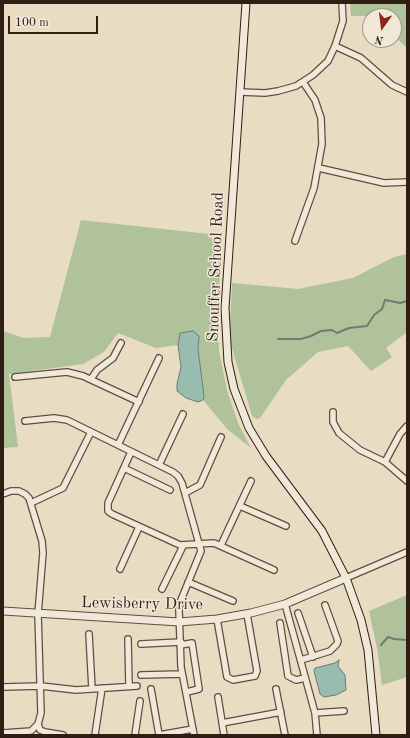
<!DOCTYPE html>
<style>
body{margin:0}
#map{position:relative;width:410px;height:738px;overflow:hidden;background:#e8dcc3;font-family:"Old Standard TT",serif}
canvas{display:block}
.frame{position:absolute;inset:0;border:4px solid #301e14;pointer-events:none}
.north{position:absolute;left:362px;top:8px;width:40px;height:40px;box-sizing:border-box;background:#f0e8d8;border:1px solid #a3978a;border-radius:50%;rotate:194deg;font-size:11px;font-weight:700;line-height:16px;text-align:center;color:#301e14}
.north::after{content:'';display:block;margin:auto;width:14px;height:18px;background:#8f2418;clip-path:polygon(50% 0,100% 100%,50% 72%,0 100%)}
.scale{position:absolute;left:8px;top:16px;width:90px;height:18px;box-sizing:border-box;border:2px solid #301e14;border-top:0;padding-left:5px;font-size:12px;line-height:14px;white-space:nowrap;color:#301e14;-webkit-text-stroke:3px #f0e8d8;paint-order:stroke}
</style>
<div id="map">
<canvas width="410" height="738"></canvas>
<div class="frame"></div>
<div class="north">N</div>
<div class="scale">100 m</div>
</div>
<script>
const context = document.querySelector('canvas').getContext('2d');
context.lineJoin = 'round';
function paint(path, color) {
  context.fillStyle = color;
  context.fill(path, 'evenodd');
}
function poly(rows) {
  const path = new Path2D();
  for (const r of rows) {
    path.moveTo(r[0], r[1]);
    for (let i = 2; i < r.length; i += 2) path.lineTo(r[i], r[i + 1]);
  }
  return path;
}
function trace(path, color, width, dash) {
  context.strokeStyle = color;
  context.lineWidth = width;
  context.lineCap = dash ? 'butt' : 'round';
  context.setLineDash(dash || []);
  context.stroke(path);
}
function label(font, color, halo, rows, align = 'center') {
  context.font = font + ' "Old Standard TT",serif';
  context.lineWidth = 3;
  context.setLineDash([]);
  context.textBaseline = 'middle';
  context.strokeStyle = halo;
  context.fillStyle = color;
  for (const [text, x, y, turn = 0] of rows) {
    context.save();
    context.translate(x, y);
    context.rotate((+turn || 0) * Math.PI / 180);
    context.textAlign = isNaN(turn) ? turn : align;
    if (halo) context.strokeText(text, 0, 0);
    context.fillText(text, 0, 0);
    context.restore();
  }
}
const green = poly([
 [350,3,407,3,407,48,394,36,394,16,351,16],
 [81,220,209,234,221,253,218,313,219,351,227,390,238,423,251,448,227,429,203,400,204,396,198,349,199,336,180,333,178,345,156,348,118,333,104,352,83,364,9,374,18,447,3,448,3,331,24,338,50,337],
 [407,254,407,332,386,348,392,357,371,371,348,346,318,352,286,380,260,418,257,419,252,416,231,345,230,323,232,283,298,289,353,278,394,257],
 [407,595,407,677,382,685,377,648,369,611]
]);
const water = poly([
 [193,331,199,336,198,349,204,396,203,400,198,402,186,398,177,391,177,384,181,367,178,345,180,333,193,331],
 [339,660,338,666,345,675,346,690,336,695,324,697,320,694,314,671,315,668,335,663,339,660]
]);
const stream = poly([
 [278,339,301,339,311,336,321,331,332,330,337,333,349,328,367,326,374,315,382,309,385,300,400,303,407,301],
 [381,645,388,637,394,639,407,640]
]);
const minor = poly([
 [335,46,361,58,392,85,407,92],
 [240,92,265,93,278,91,296,86,313,75,328,61,335,46,343,21,342,3],
 [319,168,384,183,407,182],
 [295,241,314,188,322,144,321,118,315,100,303,82],
 [15,377,67,372,83,376,139,402],
 [91,379,97,370,113,358,121,343],
 [333,412,333,422,339,433,360,450,385,462,407,481],
 [25,421,54,418,67,420,173,472,178,476,182,483,201,551,181,600,179,610,181,667,194,735],
 [118,445,159,358],
 [131,452,108,503,108,511,112,514,180,545,214,543,274,570],
 [385,462,400,434,407,426],
 [159,465,183,414],
 [124,468,170,490],
 [185,493,200,485,221,437],
 [3,494,11,491,19,491,25,494,29,498,42,541,43,553,38,614,41,713,38,724,31,731,3,733],
 [31,503,63,488,91,432],
 [240,506,286,526],
 [221,545,251,481],
 [120,569,139,527],
 [346,578,407,552],
 [188,582,233,601],
 [162,589,183,546],
 [285,604,315,713,317,735],
 [298,613,313,657],
 [217,619,227,677,233,680,255,676,257,671,247,614],
 [280,623,288,676,296,680,305,678],
 [89,634,92,689],
 [128,639,129,686],
 [141,644,181,642],
 [181,645,192,643,199,689,187,692],
 [301,660,330,651,337,644,338,641,325,605],
 [141,675,182,674],
 [3,687,41,686,76,690,137,686],
 [151,689,159,735,193,729],
 [276,689,285,735],
 [218,697,224,735],
 [315,713,344,711],
 [222,723,281,712],
 [38,724,40,730,45,732,63,735],
 [95,735,102,688],
 [135,735,140,701]
]);
const tertiary = poly([
 [3,611,179,622,217,619,251,613,285,604,346,578]
]);
const secondary = poly([
 [246,3,225,308,228,362,234,389,249,428,266,456,322,531,346,578,361,620,368,650,376,735]
]);
const streetNames = [
 ["Snouffer School Road",216,267,-88],
 ["Lewisberry Drive",142,604,1]
];
paint(green, '#b0c299');
paint(water, '#98bcb0');
trace(water, '#6e7d72', 1);
trace(stream, '#6e7d72', 2);
trace(minor, '#5e4e40', 8);
trace(tertiary, '#5e4e40', 9);
trace(secondary, '#301e14', 9);
trace(minor, '#f0e8d8', 5.5);
trace(tertiary, '#f0e8d8', 7);
trace(secondary, '#f0e8d8', 7);
label('16px', '#301e14', '#f0e8d8', streetNames);
</script>
